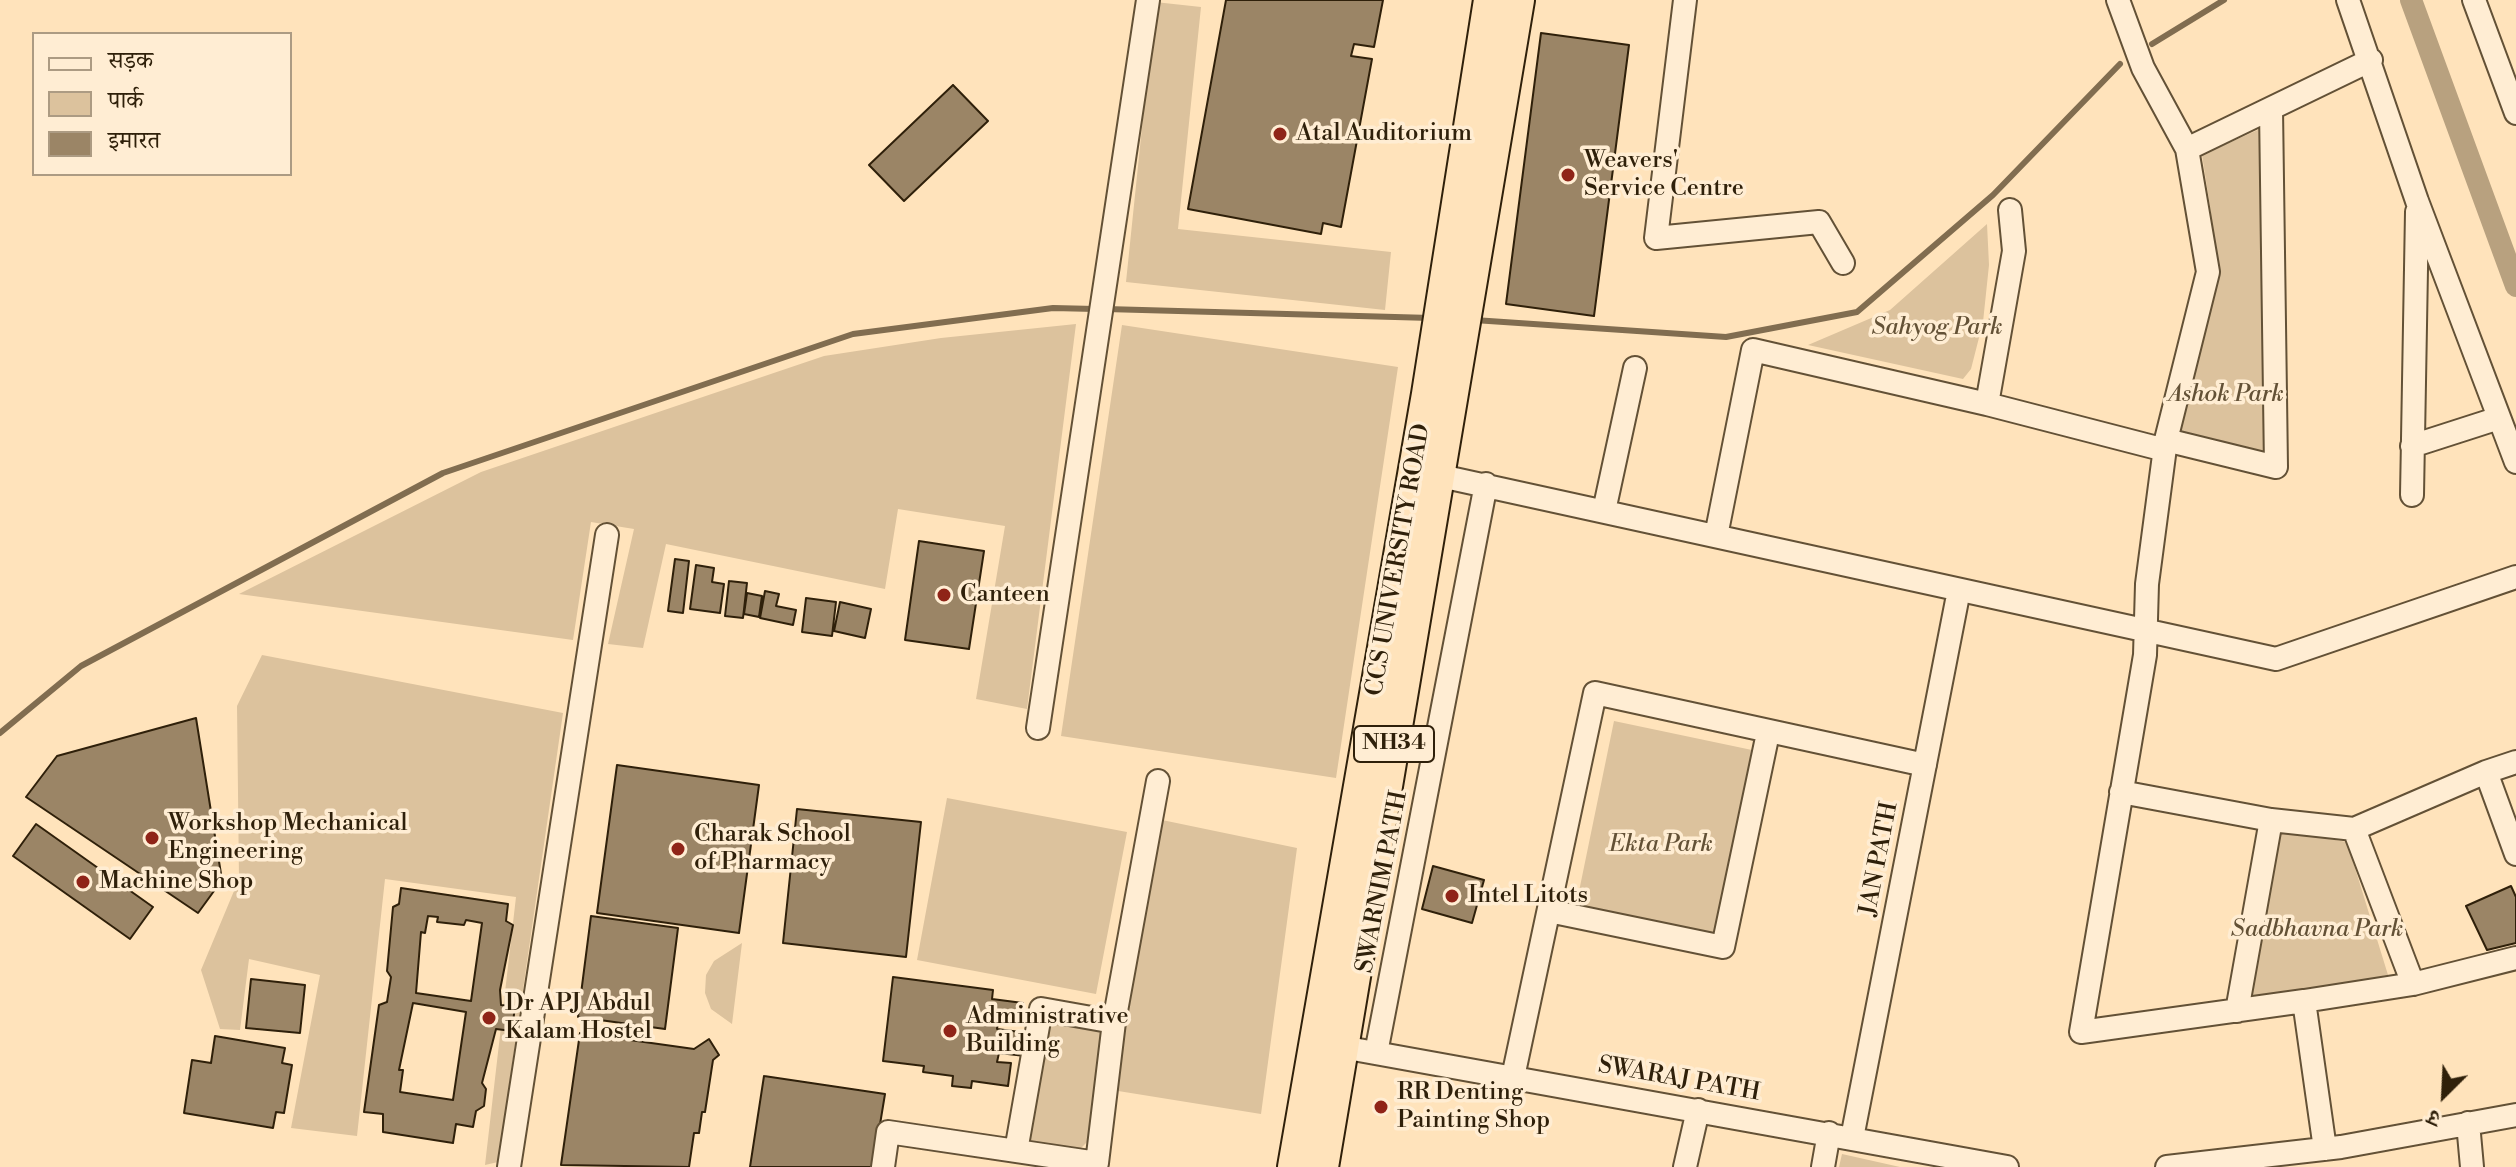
<!DOCTYPE html>
<meta charset="utf-8">
<style>
body{margin:0}
#map{position:relative;width:2516px;height:1167px;overflow:hidden;background:#ffe3bb;font-family:"Libre Bodoni","Noto Serif Devanagari",serif}
canvas{display:block}
.legend{position:absolute;left:32px;top:32px;width:260px;height:144px;box-sizing:border-box;background:#ffedd3;border:2px solid #ac9b83;margin:0;padding:10px 14px;list-style:none;font-size:24px;color:#2f200a}
.legend li{display:flex;align-items:center;gap:16px;height:40px}
.legend b{width:40px;border:2px solid #ac9b83}
.north{position:absolute;left:2404px;top:1055px;width:80px;height:80px;-webkit-text-stroke:6px #ffedd3;paint-order:stroke;rotate:204deg;font-size:22px;font-weight:700;line-height:32px;text-align:center;color:#2f200a}
.north::after{content:'';display:block;margin:auto;width:28px;height:36px;background:#2f200a;clip-path:polygon(50% 0,100% 100%,50% 72%,0 100%)}
</style>
<div id="map">
<canvas width="2516" height="1167"></canvas>
<ul class="legend">
<li><b style="height:10px;background:#ffedd3"></b>सड़क</li>
<li><b style="height:22px;background:#dcc29d"></b>पार्क</li>
<li><b style="height:22px;background:#9b8566"></b>इमारत</li>
</ul>
<div class="north">उ</div>
</div>
<script>
const context = document.querySelector('canvas').getContext('2d');
context.lineJoin = 'round';
function paint(path, color) {
  context.fillStyle = color;
  context.fill(path, 'evenodd');
}
function poly(rows) {
  const path = new Path2D();
  for (const r of rows) {
    path.moveTo(r[0], r[1]);
    for (let i = 2; i < r.length; i += 2) path.lineTo(r[i], r[i + 1]);
  }
  return path;
}
function trace(path, color, width, dash) {
  context.strokeStyle = color;
  context.lineWidth = width;
  context.lineCap = dash ? 'butt' : 'round';
  context.setLineDash(dash || []);
  context.stroke(path);
}
function label(font, color, halo, rows, align = 'center') {
  context.font = font + ' "Libre Bodoni",serif';
  context.lineWidth = 7;
  context.setLineDash([]);
  context.textBaseline = 'middle';
  context.strokeStyle = halo;
  context.fillStyle = color;
  for (const [text, x, y, turn = 0] of rows) {
    context.save();
    context.translate(x, y);
    context.rotate((+turn || 0) * Math.PI / 180);
    context.textAlign = isNaN(turn) ? turn : align;
    if (halo) context.strokeText(text, 0, 0);
    context.fillText(text, 0, 0);
    context.restore();
  }
}
const green = poly([
 [1155,2,1201,7,1178,229,1391,252,1385,310,1126,282],
 [2271,124,2276,456,2169,428,2207,285,2211,213,2202,155],
 [1987,224,1989,265,1983,322,1971,369,1963,379,1808,345,1890,310],
 [1076,324,1027,709,976,699,1005,526,898,509,885,589,666,544,643,648,608,644,634,529,591,522,573,640,239,594,481,472,824,356,941,338],
 [1122,325,1398,367,1336,778,1061,736],
 [262,655,563,713,498,1162,485,1165,516,897,385,879,357,1136,291,1128,320,975,249,959,240,1030,220,1029,201,970,239,879,237,706],
 [1614,721,1752,750,1715,935,1576,906],
 [947,798,1127,832,1096,994,917,960],
 [1162,820,1297,848,1261,1114,1112,1090],
 [2276,830,2347,842,2388,975,2249,1001],
 [742,943,732,1024,711,1009,705,993,706,975,714,961],
 [1054,1020,1106,1025,1088,1141,1079,1150,1031,1144,1026,1139,1048,1023],
 [1842,1154,1900,1167,1839,1167]
]);
const stream = poly([
 [2152,44,2224,0],
 [1106,309,1431,318],
 [1474,320,1726,337,1857,312,1993,195,2120,64],
 [0,733,81,666,443,473,853,334,1053,308,1095,309]
]);
const canal = poly([
 [2411,0,2516,286]
]);
const building = poly([
 [1226,0,1383,0,1374,47,1354,44,1351,56,1372,59,1341,227,1323,223,1321,234,1188,209,1226,0],
 [1541,33,1629,45,1594,316,1506,304,1541,33],
 [953,85,988,121,904,201,869,165,953,85],
 [919,541,984,551,969,649,905,640,919,541],
 [675,559,689,561,683,613,668,611,675,559],
 [696,565,714,568,712,582,724,584,720,613,690,609,696,565],
 [729,581,747,583,743,618,725,616,729,581],
 [765,591,779,594,776,606,796,610,793,625,760,618,765,591],
 [747,593,762,596,759,617,744,614,747,593],
 [806,598,836,602,832,636,802,632,806,598],
 [840,602,871,609,865,638,834,631,840,602],
 [196,718,222,880,198,913,26,797,57,756,196,718],
 [617,765,759,785,739,933,597,913,617,765],
 [797,809,921,822,906,957,783,943,797,809],
 [36,824,153,907,130,939,13,856,36,824],
 [1433,866,1484,880,1472,923,1422,909,1433,866],
 [2511,886,2516,897,2516,943,2487,950,2466,906,2511,886],
 [401,888,508,904,506,921,513,925,500,990,501,1005,515,1006,512,1031,496,1029,482,1083,486,1089,484,1106,476,1111,473,1127,456,1124,453,1143,383,1132,383,1114,364,1112,379,1005,387,1002,391,977,387,971,393,907,399,904,401,888],
 [428,916,438,917,437,922,464,925,466,920,482,923,471,1001,416,993,421,932,425,933,428,916],
 [413,1003,466,1012,453,1100,400,1092,403,1070,399,1070,413,1003],
 [591,916,678,928,665,1029,578,1017,591,916],
 [893,977,993,990,992,999,1023,1003,1020,1025,998,1022,997,1029,1028,1033,1025,1056,999,1053,997,1062,1011,1063,1008,1086,972,1081,971,1088,952,1086,953,1076,923,1072,924,1066,883,1061,893,977],
 [251,979,305,985,300,1033,246,1028,251,979],
 [580,1033,694,1049,709,1039,719,1055,713,1060,705,1112,702,1112,699,1133,694,1133,689,1167,561,1165,580,1033],
 [215,1036,285,1048,282,1063,292,1065,284,1113,276,1112,273,1128,184,1113,192,1060,211,1063,215,1036],
 [764,1076,885,1094,873,1167,750,1167,764,1076]
]);
const minor = poly([
 [1685,0,1656,238,1819,222,1843,263],
 [2118,0,2143,68,2187,149,2208,272,2166,440,2147,584,2145,655,2081,1032,2304,1001],
 [2348,0,2417,201,2516,462],
 [2474,0,2516,113],
 [2187,149,2371,60],
 [1987,404,2165,450],
 [2166,440,2276,467,2271,109],
 [2412,446,2499,418],
 [1427,473,2276,659,2516,577],
 [2412,495,2417,212],
 [1604,511,1635,368],
 [1716,536,1753,350,1987,404,2014,251,2010,210],
 [1038,728,1148,0],
 [2486,772,2516,762],
 [2121,792,2271,820,2354,829],
 [1549,911,1723,947,1768,733],
 [2413,984,2354,829,2486,772,2516,854],
 [2237,1011,2271,820],
 [1342,1047,2007,1167],
 [1376,1053,1486,484],
 [1513,1077,1595,693,1925,765],
 [2468,1123,2472,1167],
 [1852,1138,1959,590],
 [2325,1149,2304,1001,2413,984,2516,958],
 [1016,1151,1041,1009,1114,1022],
 [509,1167,607,535],
 [883,1167,888,1132,1097,1163,1114,1022,1158,781],
 [1685,1167,1698,1110],
 [1823,1167,1829,1133],
 [2167,1167,2341,1147,2516,1115]
]);
const highway = poly([
 [1294,1167,1428,394,1490,0],
 [1322,1167,1518,0]
]);
const markers = [
 [1280,134,8,"#8f2418"],
 [1568,175,8,"#8f2418"],
 [944,595,8,"#8f2418"],
 [152,838,8,"#8f2418"],
 [678,849,8,"#8f2418"],
 [83,882,8,"#8f2418"],
 [1452,896,8,"#8f2418"],
 [489,1018,8,"#8f2418"],
 [950,1031,8,"#8f2418"],
 [1381,1107,8,"#8f2418"]
];
const shields = [
 [1394,744,80]
];
const shieldNames = [
 ["NH34",1394,744]
];
const poiNames = [
 ["Atal Auditorium",1296,134],
 ["Weavers'",1584,161],
 ["Service Centre",1584,189],
 ["Canteen",960,595],
 ["Workshop Mechanical",168,824],
 ["Engineering",168,852],
 ["Charak School",694,835],
 ["of Pharmacy",694,863],
 ["Machine Shop",99,882],
 ["Intel Litots",1468,896],
 ["Dr APJ Abdul",505,1004],
 ["Kalam Hostel",505,1032],
 ["Administrative",966,1017],
 ["Building",966,1045],
 ["RR Denting",1397,1093],
 ["Painting Shop",1397,1121]
];
const parkNames = [
 ["Sahyog Park",1937,328],
 ["Ashok Park",2226,395],
 ["Ekta Park",1661,845],
 ["Sadbhavna Park",2317,930]
];
const streetNames = [
 ["CCS UNIVERSITY ROAD",1399,560,-80],
 ["JAN PATH",1880,859,-79],
 ["SWARNIM PATH",1383,882,-79],
 ["SWARAJ PATH",1679,1080,10]
];
paint(green, '#dcc29d');
trace(stream, '#816d50', 6);
trace(canal, '#b8a17f', 22);
paint(building, '#9b8566');
trace(building, '#2f200a', 2);
trace(minor, '#635136', 26);
trace(highway, '#2f200a', 36);
trace(minor, '#ffedd3', 22);
trace(highway, '#ffe3bb', 32);
for (const [x, y, r, color] of markers) {
  const dot = new Path2D();
  dot.arc(x, y, r, 0, 2 * Math.PI);
  context.fillStyle = color;
  context.fill(dot);
  trace(dot, '#ffedd3', 3);
}
for (const [x, y, w] of shields) {
  const box = new Path2D();
  box.roundRect(x - w / 2, y - 18, w, 36, 6);
  context.fillStyle = '#ffedd3';
  context.fill(box);
  trace(box, '#2f200a', 2);
}
label('bold 22px', '#2f200a', null, shieldNames);
label('24px', '#2f200a', '#ffedd3', poiNames, 'left');
label('italic 24px', '#635136', '#ffedd3', parkNames);
label('24px', '#2f200a', '#ffedd3', streetNames);
</script>
